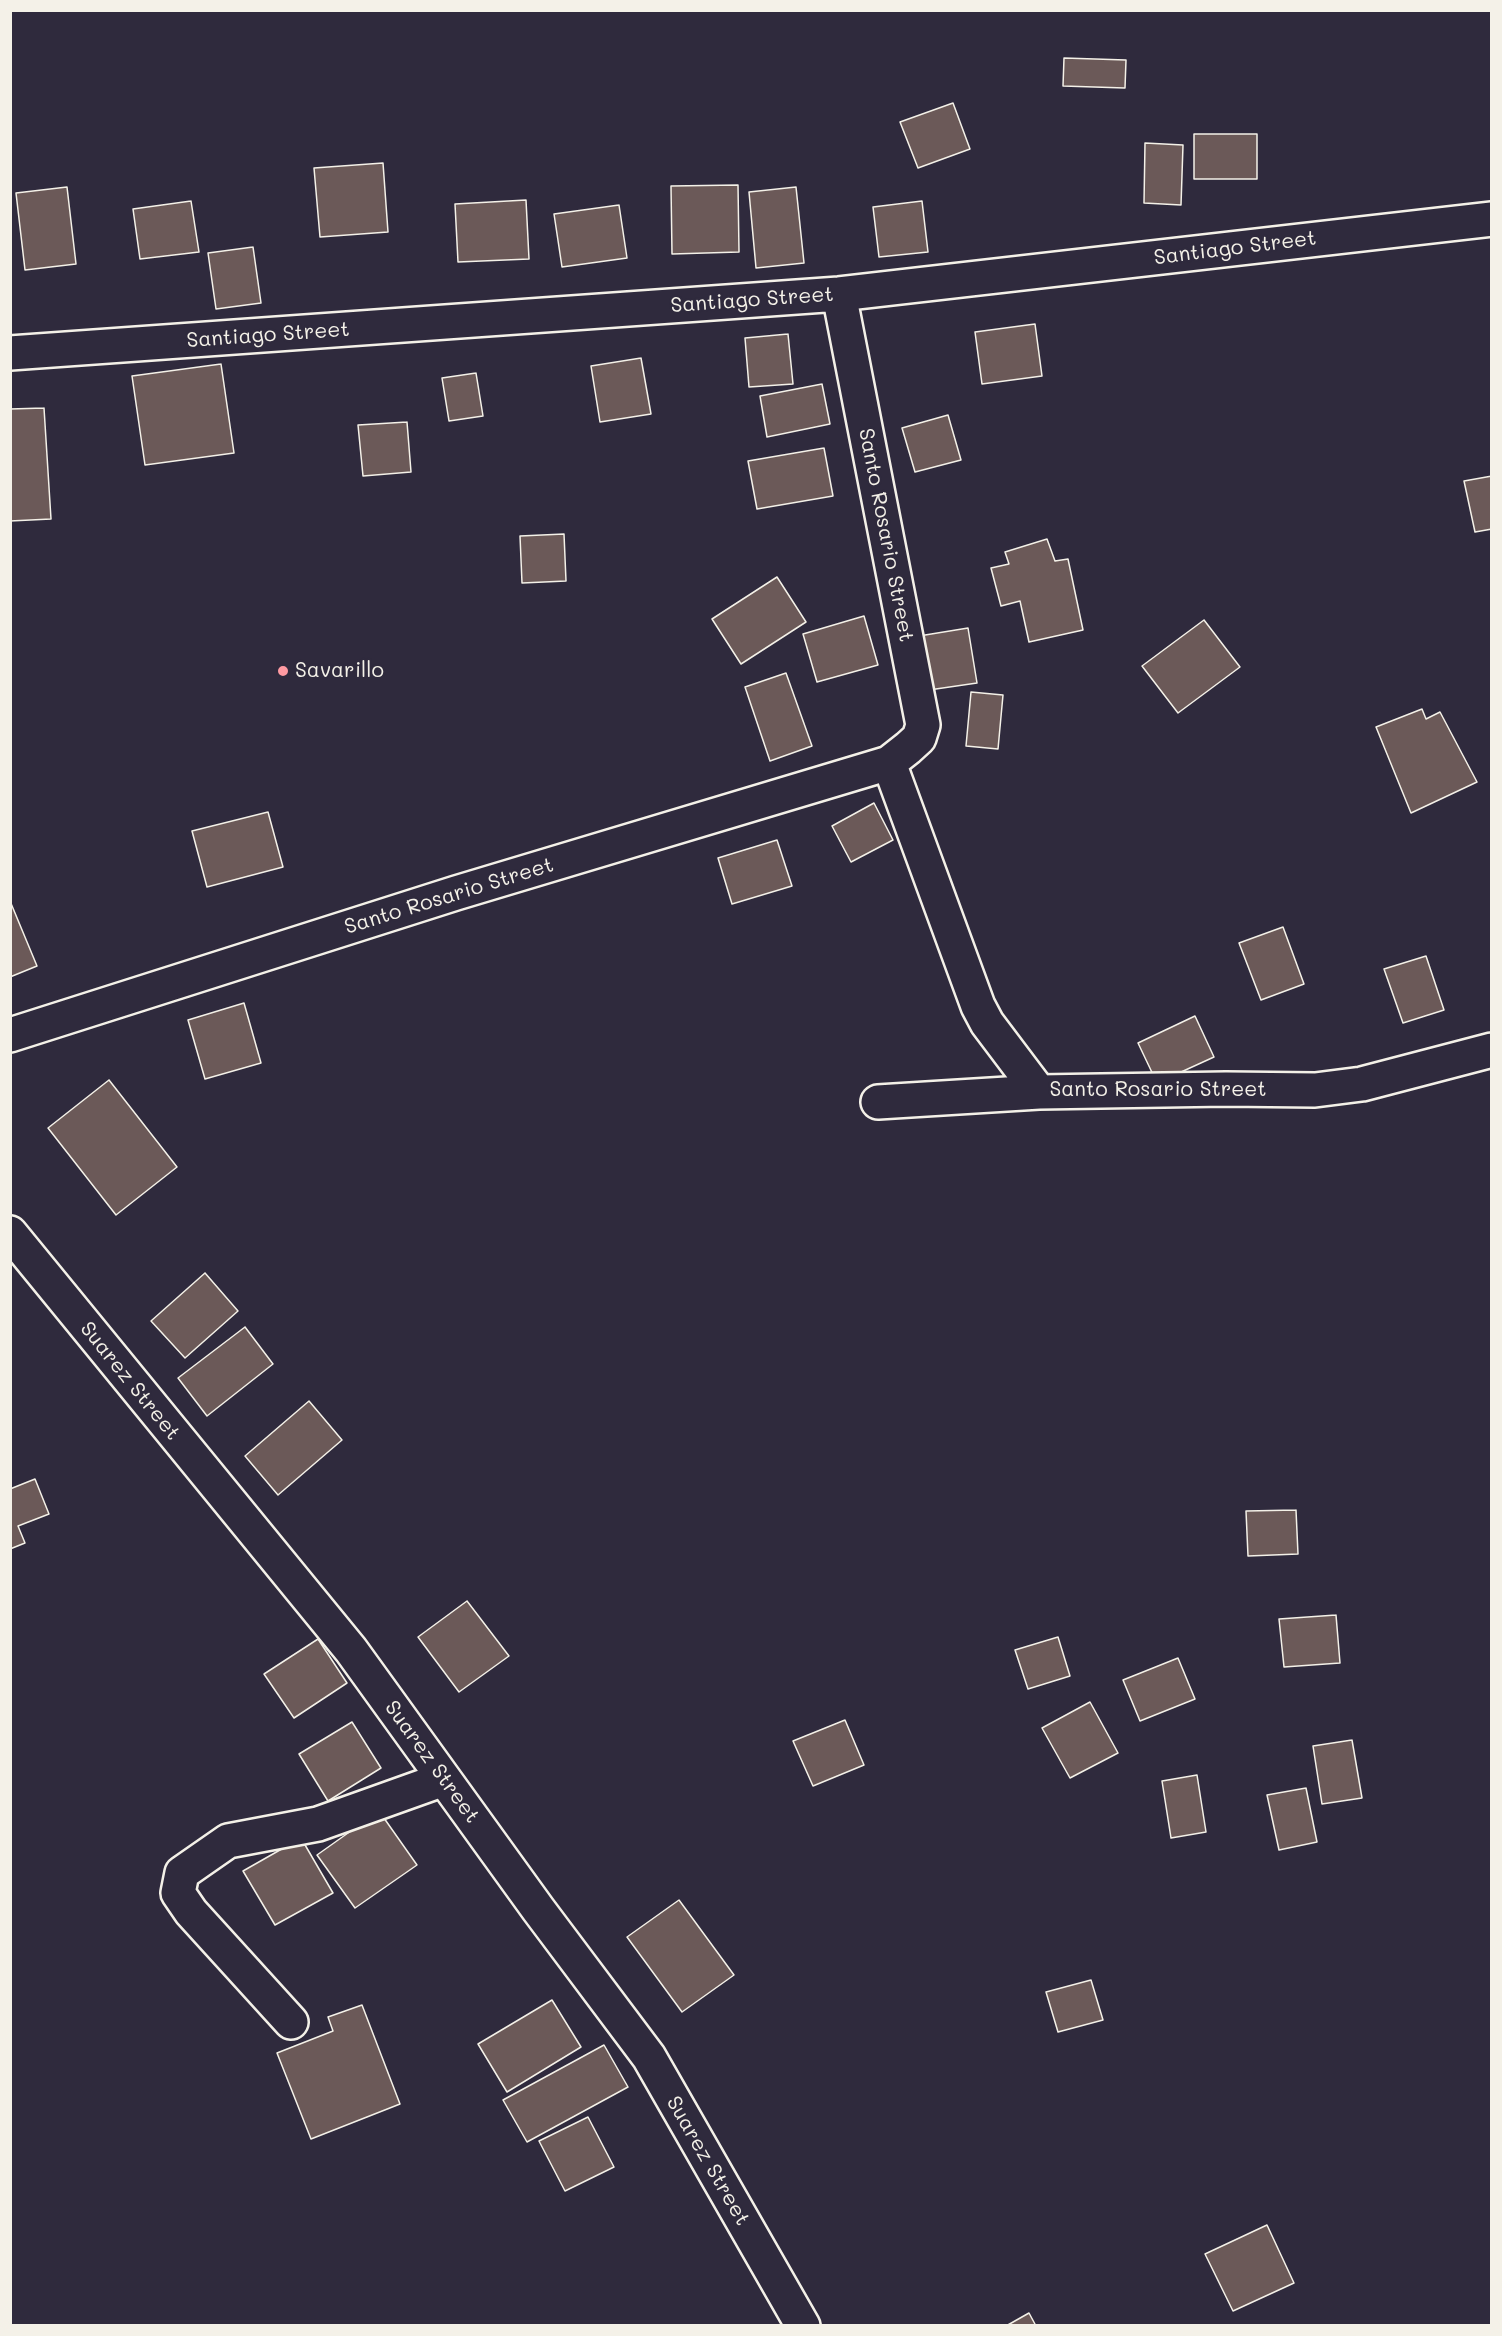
<!DOCTYPE html>
<style>
body{margin:0}
#map{position:relative;width:1502px;height:2336px;overflow:hidden;background:#2f2a3d;font-family:Mali,sans-serif}
canvas{display:block}
.frame{position:absolute;inset:0;border:12px solid #f4f1e8;pointer-events:none}
</style>
<div id="map">
<canvas width="1502" height="2336"></canvas>
<div class="frame"></div>
</div>
<script>
const context = document.querySelector('canvas').getContext('2d');
context.lineJoin = 'round';
function paint(path, color) {
  context.fillStyle = color;
  context.fill(path, 'evenodd');
}
function poly(rows) {
  const path = new Path2D();
  for (const r of rows) {
    path.moveTo(r[0], r[1]);
    for (let i = 2; i < r.length; i += 2) path.lineTo(r[i], r[i + 1]);
  }
  return path;
}
function trace(path, color, width, dash) {
  context.strokeStyle = color;
  context.lineWidth = width;
  context.lineCap = dash ? 'butt' : 'round';
  context.setLineDash(dash || []);
  context.stroke(path);
}
function label(font, color, halo, rows, align = 'center') {
  context.font = font + ' Mali,sans-serif';
  context.lineWidth = 4.5;
  context.setLineDash([]);
  context.textBaseline = 'middle';
  context.strokeStyle = halo;
  context.fillStyle = color;
  for (const [text, x, y, turn = 0] of rows) {
    context.save();
    context.translate(x, y);
    context.rotate((+turn || 0) * Math.PI / 180);
    context.textAlign = isNaN(turn) ? turn : align;
    if (halo) context.strokeText(text, 0, 0);
    context.fillText(text, 0, 0);
    context.restore();
  }
}
const building = poly([
 [1064,58,1126,60,1125,88,1063,86,1064,58],
 [953,103,970,149,918,168,900,122,953,103],
 [1194,134,1257,134,1257,179,1194,179,1194,134],
 [1145,143,1183,145,1181,205,1144,203,1145,143],
 [383,163,388,232,320,237,314,168,383,163],
 [738,185,739,252,672,254,671,186,738,185],
 [67,187,76,264,25,270,16,193,67,187],
 [796,187,804,263,756,268,749,192,796,187],
 [526,200,529,259,458,262,455,204,526,200],
 [191,201,199,252,140,259,133,209,191,201],
 [922,201,928,252,879,257,873,207,922,201],
 [619,205,627,258,562,267,554,214,619,205],
 [253,247,261,303,216,309,208,253,253,247],
 [1035,324,1042,376,982,384,975,332,1035,324],
 [788,334,793,384,749,387,745,338,788,334],
 [641,358,651,414,600,422,591,366,641,358],
 [221,364,234,453,145,465,132,376,221,364],
 [476,373,483,416,449,421,442,378,476,373],
 [822,384,830,424,767,437,760,396,822,384],
 [44,408,51,519,10,521,10,409,44,408],
 [948,415,961,460,915,472,902,428,948,415],
 [407,422,411,472,363,476,358,425,407,422],
 [824,448,833,496,757,509,748,461,824,448],
 [1492,476,1492,529,1475,532,1464,481,1492,476],
 [564,534,566,581,522,583,520,536,564,534],
 [1047,539,1055,561,1068,559,1083,630,1029,642,1020,601,1001,606,991,568,1009,564,1005,552,1047,539],
 [777,577,806,622,741,664,712,619,777,577],
 [864,616,878,665,817,682,803,634,864,616],
 [1204,620,1240,667,1178,713,1142,666,1204,620],
 [968,628,977,683,929,690,919,636,968,628],
 [786,673,812,746,770,761,745,687,786,673],
 [971,692,1003,695,998,749,966,746,971,692],
 [1422,709,1426,719,1440,712,1477,782,1411,813,1376,727,1422,709],
 [874,803,893,840,851,862,832,826,874,803],
 [268,812,283,867,207,887,192,831,268,812],
 [777,840,792,886,732,904,718,858,777,840],
 [10,901,37,966,10,977,10,901],
 [1283,927,1304,984,1261,1000,1239,943,1283,927],
 [1426,956,1444,1010,1403,1023,1384,969,1426,956],
 [244,1003,261,1063,205,1079,188,1020,244,1003],
 [1195,1016,1214,1057,1157,1083,1138,1043,1195,1016],
 [109,1080,177,1167,116,1215,48,1128,109,1080],
 [205,1273,238,1311,185,1358,151,1321,205,1273],
 [245,1327,273,1364,207,1416,178,1378,245,1327],
 [309,1401,342,1440,278,1495,245,1456,309,1401],
 [35,1479,49,1514,18,1526,25,1543,10,1549,10,1489,35,1479],
 [1296,1510,1298,1554,1248,1556,1246,1511,1296,1510],
 [467,1601,509,1656,459,1692,418,1637,467,1601],
 [1336,1615,1340,1663,1284,1667,1279,1619,1336,1615],
 [1058,1637,1070,1676,1028,1689,1015,1650,1058,1637],
 [318,1639,347,1683,294,1718,264,1674,318,1639],
 [1178,1658,1195,1699,1140,1721,1123,1680,1178,1658],
 [1090,1702,1118,1753,1070,1778,1042,1728,1090,1702],
 [845,1720,864,1765,813,1786,793,1741,845,1720],
 [352,1722,381,1768,328,1801,299,1754,352,1722],
 [1352,1740,1362,1798,1322,1804,1313,1746,1352,1740],
 [1197,1775,1206,1832,1171,1838,1162,1781,1197,1775],
 [1306,1788,1317,1842,1279,1850,1267,1795,1306,1788],
 [379,1811,417,1865,355,1908,317,1855,379,1811],
 [301,1838,333,1893,275,1925,243,1871,301,1838],
 [679,1900,734,1975,682,2012,627,1937,679,1900],
 [1091,1980,1103,2020,1058,2032,1046,1992,1091,1980],
 [552,2000,581,2047,507,2092,478,2044,552,2000],
 [362,2005,400,2104,311,2139,277,2053,333,2031,328,2017,362,2005],
 [604,2045,628,2087,527,2142,503,2100,604,2045],
 [588,2117,614,2167,565,2191,539,2141,588,2117],
 [1267,2225,1294,2283,1233,2311,1205,2254,1267,2225],
 [1029,2313,1036,2326,1006,2326,1029,2313]
]);
const minor = poly([
 [10,353,839,294,1492,219],
 [889,763,978,1006,987,1023,1039,1092,1226,1089,1315,1090,1362,1084,1492,1050],
 [10,1035,456,893,889,763,908,748,919,738,923,725,839,294],
 [878,1102,1039,1092],
 [10,1233,351,1650,538,1909,649,2057,803,2326],
 [291,2022,191,1912,178,1893,182,1873,228,1841,318,1824,444,1779]
]);
const markers = [
 [283,671,6,"#ff9aa2"]
];
const streetNames = [
 ["Santiago Street",1235,248,-7],
 ["Santiago Street",752,300,-4],
 ["Santiago Street",268,335,-4],
 ["Santo Rosario Street",886,535,79],
 ["Santo Rosario Street",449,896,-17],
 ["Santo Rosario Street",1158,1090],
 ["Suarez Street",130,1381,51],
 ["Suarez Street",432,1762,54],
 ["Suarez Street",708,2161,60]
];
const poiNames = [
 ["Savarillo",295,671]
];
paint(building, '#6b5958');
trace(building, '#f4f1e8', 1.5);
trace(minor, '#f4f1e8', 38);
trace(minor, '#2f2a3d', 33);
for (const [x, y, r, color] of markers) {
  const dot = new Path2D();
  dot.arc(x, y, r, 0, 2 * Math.PI);
  context.fillStyle = color;
  context.fill(dot);
  trace(dot, '#2f2a3d', 2);
}
label('21px', '#f4f1e8', '#2f2a3d', streetNames);
label('21px', '#f4f1e8', '#2f2a3d', poiNames, 'left');
</script>
